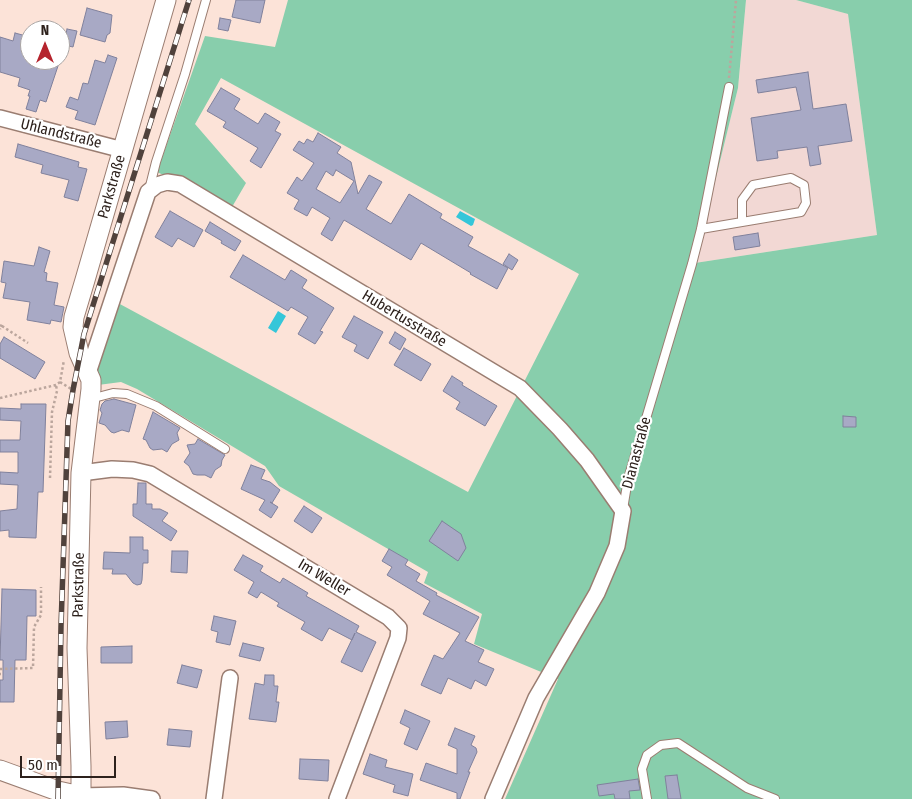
<!DOCTYPE html>
<meta charset="utf-8">
<style>
body{margin:0}
#map{position:relative;width:912px;height:799px;overflow:hidden;background:#fce3d8;font-family:"Fira Sans Condensed",sans-serif}
canvas{display:block}
.north{position:absolute;left:20px;top:20px;width:50px;height:50px;box-sizing:border-box;background:#fff;border:1px solid #aba6a4;border-radius:50%;rotate:0deg;font-size:14px;font-weight:700;line-height:20px;text-align:center;color:#2d211c}
.north::after{content:'';display:block;margin:auto;width:18px;height:22px;background:#b5242d;clip-path:polygon(50% 0,100% 100%,50% 72%,0 100%)}
.scale{position:absolute;left:20px;top:756px;width:96px;height:22px;box-sizing:border-box;border:2px solid #2d211c;border-top:0;padding-left:6px;font-size:15px;line-height:18px;white-space:nowrap;color:#2d211c;-webkit-text-stroke:4px #fff;paint-order:stroke}
</style>
<div id="map">
<canvas width="912" height="799"></canvas>
<div class="north">N</div>
<div class="scale">50 m</div>
</div>
<script>
const context = document.querySelector('canvas').getContext('2d');
context.lineJoin = 'round';
function paint(path, color) {
  context.fillStyle = color;
  context.fill(path, 'evenodd');
}
function poly(rows) {
  const path = new Path2D();
  for (const r of rows) {
    path.moveTo(r[0], r[1]);
    for (let i = 2; i < r.length; i += 2) path.lineTo(r[i], r[i + 1]);
  }
  return path;
}
function trace(path, color, width, dash) {
  context.strokeStyle = color;
  context.lineWidth = width;
  context.lineCap = dash ? 'butt' : 'round';
  context.setLineDash(dash || []);
  context.stroke(path);
}
function label(font, color, halo, rows, align = 'center') {
  context.font = font + ' "Fira Sans Condensed",sans-serif';
  context.lineWidth = 4.5;
  context.setLineDash([]);
  context.textBaseline = 'middle';
  context.strokeStyle = halo;
  context.fillStyle = color;
  for (const [text, x, y, turn = 0] of rows) {
    context.save();
    context.translate(x, y);
    context.rotate((+turn || 0) * Math.PI / 180);
    context.textAlign = isNaN(turn) ? turn : align;
    if (halo) context.strokeText(text, 0, 0);
    context.fillText(text, 0, 0);
    context.restore();
  }
}
const industrial = poly([
 [746,0,796,0,848,14,877,235,695,263,738,88]
]);
const green = poly([
 [288,0,746,0,738,88,695,263,877,235,848,14,796,0,912,0,912,799,505,799,558,679,474,644,482,614,424,583,428,572,279,486,265,466,137,389,121,382,98,385,94,365,118,303,468,492,579,274,221,78,195,124,246,183,232,207,157,172,205,36,275,47]
]);
const water = poly([
 [460,211,475,219,473,225,471,226,456,217],
 [278,311,286,316,276,333,268,328]
]);
const building = poly([
 [236,0,265,0,260,23,232,17,236,0],
 [87,8,112,15,110,33,107,35,105,42,80,35,87,8],
 [220,18,231,20,228,31,218,29,220,18],
 [67,29,77,31,73,47,64,45,67,29],
 [15,33,30,37,30,60,60,60,46,102,40,100,36,112,26,109,30,96,28,96,30,90,18,86,20,78,0,72,0,37,13,41,15,33],
 [108,55,117,58,95,125,75,119,78,111,66,107,70,97,78,100,83,83,88,84,95,60,105,63,108,55],
 [808,72,813,109,846,104,852,141,818,146,821,164,810,166,807,147,777,151,778,158,757,161,751,118,801,110,796,87,758,93,756,80,808,72],
 [221,88,240,99,234,109,258,124,265,113,280,122,275,131,281,134,261,168,250,161,258,148,223,127,226,122,207,111,221,88],
 [318,133,341,147,337,153,351,162,358,194,369,175,382,182,366,209,391,224,409,194,442,214,440,218,473,237,468,246,508,268,497,289,470,274,471,273,421,243,411,260,344,220,332,241,321,234,330,218,312,207,307,216,294,209,299,200,287,193,297,177,302,181,314,163,293,150,299,141,304,144,307,139,313,142,318,133],
 [336,170,354,181,340,203,316,189,326,171,333,176,336,170],
 [18,144,79,162,78,167,87,169,78,201,64,197,69,180,41,173,43,165,15,157,18,144],
 [170,211,203,230,194,247,178,238,172,247,155,237,170,211],
 [210,222,241,241,235,251,221,243,222,241,205,231,210,222],
 [758,233,760,246,735,250,733,237,758,233],
 [39,247,50,251,44,272,47,273,46,281,58,283,54,305,64,307,61,322,51,320,50,324,27,320,30,302,3,298,6,283,1,282,4,261,34,266,39,247],
 [509,254,518,260,512,270,503,264,509,254],
 [243,255,285,280,291,270,307,280,302,288,334,308,320,331,323,332,315,344,298,334,308,317,291,307,288,311,230,277,243,255],
 [354,316,383,332,368,359,354,351,357,345,342,337,354,316],
 [395,332,406,339,400,350,389,343,395,332],
 [4,337,45,362,35,379,0,358,0,344,4,337],
 [404,348,431,364,421,381,394,365,404,348],
 [452,376,463,383,462,385,497,406,485,426,456,409,460,402,443,391,452,376],
 [114,399,136,405,129,432,122,430,114,433,111,432,105,425,99,423,102,413,100,410,102,404,105,401,114,399],
 [21,404,46,404,43,492,38,492,36,538,9,537,9,530,0,531,0,511,17,509,18,485,0,484,0,472,18,473,18,452,0,452,0,440,20,440,21,421,0,420,0,408,21,409,21,404],
 [153,412,180,428,177,433,179,440,172,444,167,452,162,449,153,450,150,448,146,440,143,439,153,412],
 [843,416,856,417,856,427,843,427,843,416],
 [198,439,225,455,222,460,221,466,215,470,211,478,205,475,197,475,193,474,189,466,184,462,190,453,187,445,195,444,198,439],
 [251,465,265,470,261,479,270,482,280,490,272,503,270,502,278,507,271,518,259,510,265,500,241,489,251,465],
 [138,483,146,483,146,504,152,504,152,509,160,509,168,513,162,521,177,531,171,541,133,516,133,504,137,504,138,483],
 [304,506,322,518,312,533,294,521,304,506],
 [442,521,461,534,466,548,458,561,429,541,442,521],
 [130,537,143,537,143,550,148,550,148,563,143,563,142,580,141,584,137,585,133,583,126,574,112,574,113,569,103,569,104,552,130,553,130,537],
 [389,549,408,560,405,565,420,574,416,581,437,593,436,595,479,617,465,641,484,650,478,662,494,669,486,686,475,680,471,689,448,678,441,694,421,685,434,655,443,659,460,633,423,614,430,601,387,575,392,567,382,561,389,549],
 [172,551,188,551,187,573,171,572,172,551],
 [243,555,263,566,260,571,280,583,283,578,308,593,306,596,359,626,356,632,376,642,362,672,341,662,355,633,352,640,329,628,322,641,301,629,305,622,277,606,279,603,261,592,257,598,248,593,254,582,234,570,243,555],
 [2,589,36,590,36,616,27,616,26,660,15,660,14,702,0,702,0,680,3,680,3,660,0,660,2,589],
 [214,616,236,621,230,645,216,642,218,632,211,630,214,616],
 [243,643,264,648,260,661,239,656,243,643],
 [132,646,132,663,101,663,101,647,132,646],
 [182,665,202,670,197,688,177,683,182,665],
 [265,675,274,675,274,686,278,686,276,702,279,702,276,722,249,719,255,683,264,685,265,675],
 [405,710,430,721,417,750,404,744,410,728,400,723,405,710],
 [127,721,128,737,106,739,105,722,127,721],
 [455,728,475,736,471,745,476,748,477,752,468,772,470,772,460,799,457,799,457,793,420,780,426,763,457,774,457,749,448,745,455,728],
 [169,729,192,731,190,747,167,745,169,729],
 [370,754,387,760,385,767,413,774,408,796,393,792,395,785,363,774,370,754],
 [300,759,329,760,328,781,299,779,300,759],
 [677,775,681,799,668,799,665,776,677,775],
 [638,779,640,790,629,791,630,799,615,799,614,794,599,796,597,785,638,779]
]);
const path = poly([
 [729,78,736,0],
 [0,325,2,326,0,329],
 [2,326,28,343],
 [60,382,76,392],
 [0,398,56,385,60,382,64,360],
 [50,478,52,412,57,391,56,385],
 [0,669,33,668,34,627,41,615,41,587],
 [0,674,1,674]
]);
const service = poly([
 [149,190,156,162,185,74,206,0],
 [701,229,742,222,801,212,806,203,804,185,791,178,753,185,742,200,742,222],
 [90,399,113,393,127,394,156,406,225,449],
 [623,509,628,479,692,264,701,229,729,87],
 [647,799,642,769,647,755,661,745,678,743,747,788,775,799]
]);
const minor = poly([
 [0,118,123,150],
 [88,373,148,192,157,185,167,182,180,184,520,388,560,429,587,460,623,511,617,546,597,593,536,698,493,799],
 [81,473,112,469,133,470,150,474,388,617,399,628,398,638,337,799],
 [80,796,123,795,152,799],
 [214,799,230,678]
]);
const tertiary = poly([
 [0,770,58,791,80,796],
 [81,799,81,766,77,648,81,473,91,389,91,380,79,353,73,327,74,317,85,280,166,0]
]);
const rail = poly([
 [58,799,61,626,68,421,73,390,84,334,189,0]
]);
const streetNames = [
 ["Uhlandstraße",61,134,14],
 ["Parkstraße",112,187,-74],
 ["Hubertusstraße",404,319,31],
 ["Dianastraße",637,453,-75],
 ["Im Weller",324,578,31],
 ["Parkstraße",79,585,-89]
];
paint(industrial, '#f2d8d4');
paint(green, '#88ceac');
paint(water, '#35c6d9');
paint(building, '#a8a9c5');
trace(building, '#80819c', 1);
trace(service, '#9a7d71', 10);
trace(minor, '#9a7d71', 18);
trace(tertiary, '#9a7d71', 21);
trace(path, '#bba69d', 2.5, [2.5, 2.5]);
trace(service, '#fff', 8);
trace(minor, '#fff', 15);
trace(tertiary, '#fff', 19);
trace(rail, '#50423c', 5.5);
trace(rail, '#fff', 4, [11]);
label('15px', '#2d211c', '#fff', streetNames);
</script>
